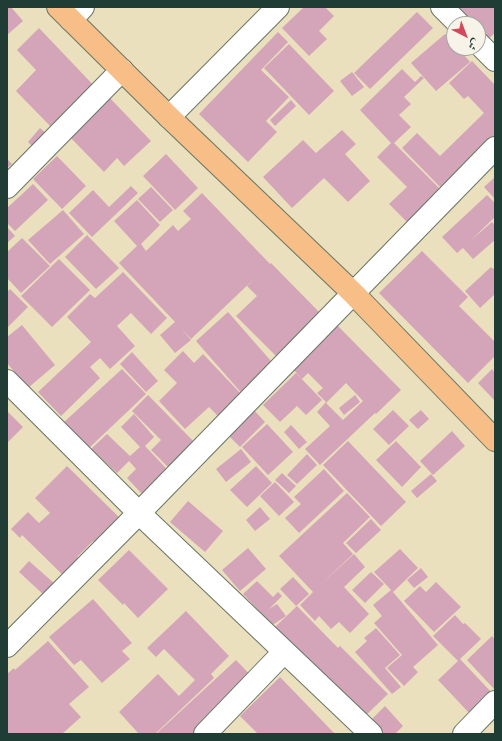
<!DOCTYPE html>
<meta charset="utf-8">
<style>
body{margin:0}
#map{position:relative;width:502px;height:741px;overflow:hidden;background:#ebe0be;font-family:"IM FELL Great Primer",Amiri,serif}
canvas{display:block}
.frame{position:absolute;inset:0;border:8px solid #1f3d34;pointer-events:none}
.north{position:absolute;left:446px;top:16px;width:40px;height:40px;box-sizing:border-box;background:#f7f3e8;border:1px solid #a1aaa0;border-radius:50%;rotate:138deg;font-size:11px;font-weight:700;line-height:16px;text-align:center;color:#1f3d34}
.north::after{content:'';display:block;margin:auto;width:14px;height:18px;background:#d1495b;clip-path:polygon(50% 0,100% 100%,50% 72%,0 100%)}
</style>
<div id="map">
<canvas width="502" height="741"></canvas>
<div class="frame"></div>
<div class="north">ش</div>
</div>
<script>
const context = document.querySelector('canvas').getContext('2d');
context.lineJoin = 'round';
function paint(path, color) {
  context.fillStyle = color;
  context.fill(path, 'evenodd');
}
function poly(rows) {
  const path = new Path2D();
  for (const r of rows) {
    path.moveTo(r[0], r[1]);
    for (let i = 2; i < r.length; i += 2) path.lineTo(r[i], r[i + 1]);
  }
  return path;
}
function trace(path, color, width, dash) {
  context.strokeStyle = color;
  context.lineWidth = width;
  context.lineCap = dash ? 'butt' : 'round';
  context.setLineDash(dash || []);
  context.stroke(path);
}
const building = poly([
 [7,7,11,7,23,21,7,35],
 [304,7,325,7,334,16,319,31,327,39,309,56,282,28],
 [455,7,495,7,495,33,487,40,478,31,478,24,471,24],
 [417,12,433,28,370,89,354,73],
 [39,28,98,90,55,131,16,91,36,70,17,50],
 [278,32,288,42,261,70,289,97,266,121,277,132,248,162,199,114],
 [445,34,454,44,454,48,458,48,470,62,436,91,411,63],
 [289,44,334,91,309,115,264,68],
 [472,61,495,85,495,141,444,191,402,148,417,133,440,156,484,113,468,96,464,99,449,83],
 [402,69,415,82,421,76,424,78,404,97,411,104,399,115,411,127,394,143,442,191,407,222,389,204,407,187,377,157,391,143,360,110],
 [352,72,364,87,352,96,340,81],
 [109,97,151,141,124,166,117,158,104,172,68,135],
 [291,100,296,106,275,126,270,120],
 [40,128,49,136,36,150,28,142],
 [342,130,356,144,345,154,370,181,348,202,324,178,292,208,263,177,303,140,316,153],
 [166,154,198,188,175,210,143,176],
 [57,156,86,186,62,209,33,179],
 [7,159,12,164,7,168],
 [495,177,495,199,484,187],
 [33,184,48,200,15,231,7,223,7,208],
 [131,186,138,193,92,237,69,213,93,190,109,207],
 [151,187,173,210,160,222,138,199],
 [202,193,270,264,271,263,322,315,278,358,236,316,257,296,247,286,256,277,191,339,181,328,191,340,175,353,160,335,175,322,119,263,137,246,114,221,137,200,160,225,141,244,146,251,173,225,178,231,191,219,183,211],
 [487,195,495,203,495,217,470,241,492,222,495,225,495,240,473,259,463,248,457,253,442,237],
 [63,210,84,234,50,264,28,240],
 [7,227,15,236,7,243],
 [87,235,119,268,96,289,65,257],
 [22,238,50,266,21,293,7,278,7,252],
 [422,251,468,297,459,306,495,342,495,356,468,383,379,293],
 [59,259,90,290,52,327,21,296],
 [491,267,493,269,495,267,495,294,480,308,465,291],
 [123,272,167,318,151,334,131,313,117,326,135,346,110,369,100,358,90,367,100,378,61,416,38,392,91,342,67,317,90,294,95,298],
 [10,289,28,307,7,328,7,292],
 [228,312,278,369,245,397,196,341],
 [22,325,55,365,28,388,7,363,7,337],
 [337,325,401,390,376,414,375,413,320,465,305,449,330,426,317,412,326,402,317,393,323,388,308,373,302,379,293,369],
 [346,383,363,401,343,420,326,403],
 [183,351,194,363,203,354,243,396,220,418,209,407,185,429,159,401,177,383,164,370],
 [132,352,158,381,146,392,120,364],
 [122,369,146,394,88,449,63,423],
 [492,369,495,373,495,401,478,383],
 [296,373,322,400,306,415,297,406,280,422,263,405],
 [148,395,202,450,176,475,151,450,161,440,132,411],
 [355,395,360,402,344,415,339,408],
 [252,408,265,422,240,447,226,433],
 [393,410,409,426,389,445,373,429],
 [421,410,429,419,418,429,409,420],
 [7,411,23,427,8,442,7,442],
 [134,414,154,437,145,446,178,481,153,484,142,494,127,478,136,469,129,461,117,473,91,449,107,434,130,456,140,447,121,427],
 [267,424,293,452,268,475,242,447],
 [291,425,307,442,299,449,284,432],
 [452,431,465,446,433,475,420,461],
 [348,441,406,502,381,526,323,465],
 [396,441,421,467,402,487,376,460],
 [241,449,251,462,226,482,216,469],
 [307,454,317,465,297,484,287,475],
 [67,466,127,525,102,550,93,541,77,557,89,568,72,584,22,535,20,538,11,529,28,512,39,523,50,513,35,498],
 [256,466,272,483,247,507,230,490],
 [324,469,344,491,299,533,285,518,301,504,294,497],
 [282,473,296,486,289,493,275,480],
 [431,474,437,481,417,498,411,491],
 [275,482,294,502,279,516,260,496],
 [347,493,370,517,343,543,353,554,319,586,354,554,365,567,344,587,369,614,350,633,339,622,331,629,319,616,315,621,300,605,313,592,279,556],
 [188,501,223,531,205,552,170,522],
 [260,507,270,519,255,531,246,520],
 [371,519,381,530,356,553,346,543],
 [248,548,266,569,240,591,222,570],
 [400,549,418,568,393,592,438,645,413,667,418,672,404,686,387,668,402,655,374,623,382,616,373,605,391,590,374,572],
 [129,550,168,589,138,618,124,603,123,605,98,580],
 [29,561,55,584,45,596,19,572],
 [421,568,428,577,414,588,407,580],
 [371,572,384,584,365,603,352,590],
 [293,577,309,594,296,606,280,589],
 [257,581,273,597,278,592,282,596,269,609,277,604,286,616,268,628,259,616,262,614,243,594],
 [436,582,461,607,434,632,404,601,420,586,426,592],
 [93,599,132,643,122,651,130,659,102,683,81,660,74,665,49,637],
 [297,606,338,648,340,646,388,694,363,718,274,628],
 [186,611,229,656,211,674,214,678,155,734,139,734,119,712,158,674,179,696,195,680,164,649,156,657,147,648],
 [455,615,463,624,465,623,481,639,460,659,493,694,471,715,438,680,458,661,433,636],
 [376,628,400,655,385,668,401,687,392,694,355,652,367,641,364,638],
 [492,636,495,640,495,690,467,660],
 [48,641,89,687,69,704,81,717,62,734,7,734,7,674,14,668,15,670],
 [236,660,258,683,201,726,193,734,156,734],
 [280,677,335,734,258,734,240,716],
 [385,706,403,726,395,734,380,734,369,722]
]);
const minor = poly([
 [442,7,459,24],
 [71,20,83,7],
 [478,43,495,60],
 [169,117,278,7],
 [7,187,122,70],
 [7,381,139,513,371,734],
 [7,646,139,513,495,148],
 [205,734,284,652],
 [464,734,495,702]
]);
const major = poly([
 [58,7,169,117,353,293,495,440]
]);
paint(building, '#d4a4b9');
trace(minor, '#667664', 24);
trace(major, '#667664', 24);
trace(minor, '#fff', 22);
trace(major, '#f7be87', 22);
</script>
